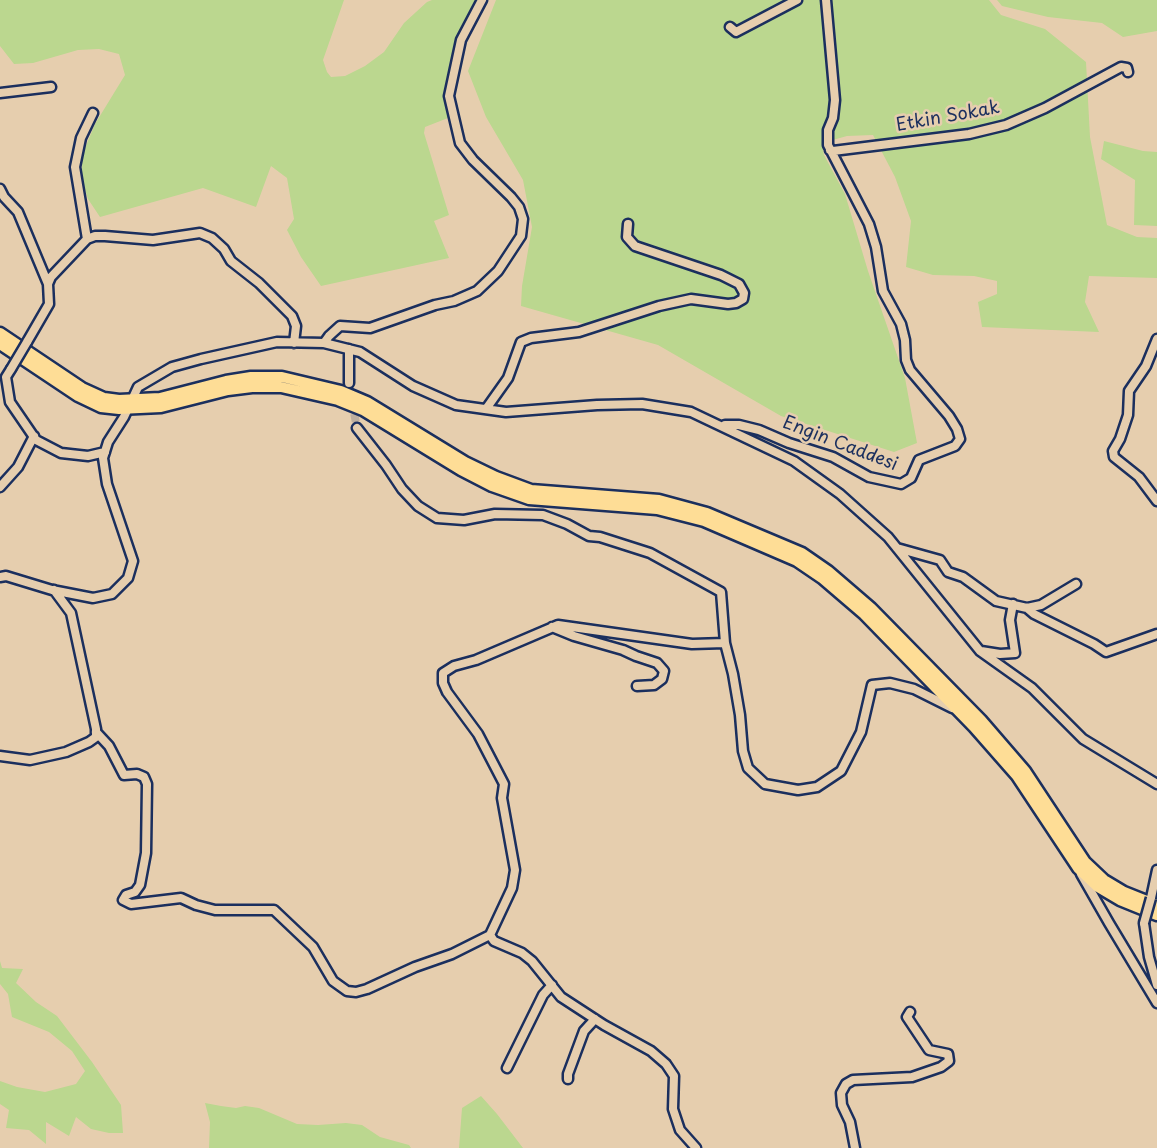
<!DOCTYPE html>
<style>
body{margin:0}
canvas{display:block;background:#e6ceae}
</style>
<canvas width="1157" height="1148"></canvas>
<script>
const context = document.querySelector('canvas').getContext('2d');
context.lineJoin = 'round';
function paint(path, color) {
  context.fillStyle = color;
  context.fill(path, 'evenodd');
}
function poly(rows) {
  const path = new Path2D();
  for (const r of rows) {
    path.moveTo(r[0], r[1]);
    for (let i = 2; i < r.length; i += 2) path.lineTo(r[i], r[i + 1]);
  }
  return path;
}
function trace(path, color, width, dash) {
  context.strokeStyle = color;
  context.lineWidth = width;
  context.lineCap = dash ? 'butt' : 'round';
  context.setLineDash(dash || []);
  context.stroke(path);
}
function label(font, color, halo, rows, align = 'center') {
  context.font = font + ' "Playpen Sans",sans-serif';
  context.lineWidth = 5;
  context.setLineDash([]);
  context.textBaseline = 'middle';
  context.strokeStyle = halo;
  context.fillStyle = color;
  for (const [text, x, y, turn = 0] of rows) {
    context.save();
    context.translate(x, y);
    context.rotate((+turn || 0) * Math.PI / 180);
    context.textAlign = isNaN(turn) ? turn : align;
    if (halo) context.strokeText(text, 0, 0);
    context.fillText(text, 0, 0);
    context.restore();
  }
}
const green = poly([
 [0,0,344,0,323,60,327,72,331,77,345,76,365,66,384,52,404,23,427,2,432,0,476,0,456,38,443,94,448,118,425,127,424,133,449,215,434,221,449,258,321,286,301,257,287,230,294,219,287,178,271,166,256,207,203,188,100,217,88,199,81,177,83,153,95,124,125,75,119,54,99,49,78,50,33,63,14,64,0,46],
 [496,0,989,0,1001,15,1045,29,1086,62,1090,137,1107,225,1137,237,1157,238,1157,278,1089,276,1085,302,1099,332,982,327,978,302,997,294,997,281,974,276,933,275,906,267,911,221,895,177,873,135,847,136,822,143,824,155,845,194,868,271,905,378,917,443,894,452,781,416,658,345,521,306,522,286,532,227,523,180,486,117,468,71],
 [997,0,1157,0,1157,31,1123,37,1102,23,1048,17,1002,6],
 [1104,141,1143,151,1157,152,1157,226,1134,225,1135,180,1101,159],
 [0,961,2,968,23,969,16,983,36,1002,57,1016,92,1062,121,1105,123,1133,109,1133,91,1129,76,1117,69,1136,46,1122,46,1144,29,1130,6,1128,9,1110,0,1104,0,1081,17,1087,45,1092,76,1084,85,1071,72,1051,49,1032,12,1017,8,994,0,984],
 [481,1096,497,1114,523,1148,459,1148,462,1108],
 [205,1103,221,1106,236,1108,245,1106,259,1108,297,1124,318,1125,346,1123,362,1125,380,1137,409,1145,411,1148,209,1148,210,1122]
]);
const minorTunnel = poly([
 [352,402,357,428]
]);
const minor = poly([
 [730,27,736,32,797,0],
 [0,93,51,87],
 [830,150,833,151,969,134,1006,125,1045,108,1121,67,1127,68,1128,72],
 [0,189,4,197,18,212,48,284],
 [87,239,75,167,81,138,93,113],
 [1157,339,1146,366,1129,391,1128,415,1120,439,1113,451,1114,457,1139,477,1157,501],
 [27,342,49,304,48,284,51,277,87,239,95,236,105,236,153,240,200,233,212,238,224,249,231,261,259,283,292,316,296,326,294,343],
 [324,343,329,336,340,326,370,328,435,305,454,301,477,291,498,271,521,236,523,219,519,207,511,197,473,160,460,143,449,96,461,40,482,0],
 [11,369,6,377,10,402,36,440,61,453,88,456,105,452],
 [349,383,349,349],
 [486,409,508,378,521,342,531,338,579,332,659,306,691,299,728,304,736,303,743,299,744,293,739,284,721,275,635,246,627,237,628,224],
 [725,425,739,425,759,430,789,443,833,457,869,477,901,484,911,478,919,460,955,446,960,439,957,429,949,416,910,370,906,360,905,340,901,324,883,291,876,247,869,224,828,145,828,130,833,118,835,100,826,0],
 [357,428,386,465,402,489,418,506,437,518,464,520,495,514,543,515,567,524,589,536,600,537,650,553,721,592,725,643,733,674,740,715,743,751,748,768,765,784,798,790,817,787,841,771,861,732,872,685,890,683,914,689,952,708],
 [0,487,18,467,34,436],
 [897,548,940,560,948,572,963,577,996,601,1027,608,1041,605,1076,584],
 [0,577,6,576,52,590,93,598,112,594,128,578,133,561,107,484,103,458,108,442,124,417,138,387,172,367,201,359,277,342,324,343,360,352,413,386,456,405,506,412,597,405,642,404,691,412,794,461,840,494,888,537,980,651,1032,688,1083,739,1157,784],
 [1027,608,1034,614,1094,644,1106,652,1157,634],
 [552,627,574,636,623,650,636,656,657,663,664,671,662,679,654,685,637,686],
 [981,651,1000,654,1015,653,1010,620,1013,604],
 [96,732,109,746,124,775,137,774,144,777,147,784,146,853,140,885,135,892,126,895,123,900,131,904,181,898,196,905,215,910,274,910,313,947,333,981,347,991,356,992,367,989,415,967,452,954,490,935],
 [0,756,30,760,66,752,89,742,96,737,96,729,71,613,54,590],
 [1081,874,1109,923,1157,1003],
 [1151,898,1157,870],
 [1144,923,1149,957,1157,985],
 [507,1068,543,995,552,985],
 [568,1079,568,1074,584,1031,595,1019],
 [696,1148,680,1130,673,1109,674,1076,666,1064,651,1051,604,1025,561,997,532,961,522,953,494,941,490,935,512,888,515,870,502,798,504,784,478,734,447,692,443,683,443,673,454,666,476,660,558,625,692,644,725,643],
 [855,1148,850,1122,842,1105,841,1093,846,1084,853,1080,912,1077,941,1067,949,1061,948,1054,929,1050,907,1017,910,1012]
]);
const major = poly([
 [0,333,82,388,104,398,119,400,160,398,226,381,251,377,282,377,341,391,367,402,465,462,496,477,531,490,659,500,707,513,802,553,828,571,871,608,981,720,1025,771,1085,862,1104,880,1124,892,1157,905],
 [0,344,78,396,101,407,119,409,161,407,228,390,252,387,281,387,338,400,363,410,461,470,492,486,529,499,657,509,704,521,797,561,822,578,864,614,974,727,1017,776,1078,868,1098,887,1120,900,1157,915]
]);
const minorBridge = poly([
 [11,369,27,342],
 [1144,923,1151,898]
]);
const streetNames = [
 ["Etkin Sokak",948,117,-10],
 ["Engin Caddesi",840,444,21]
];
paint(green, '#bbd78f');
trace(minorTunnel, '#bdae9e', 8, [8, 4]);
trace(minor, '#1b2f5e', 13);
trace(major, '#1b2f5e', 15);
trace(minor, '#e6ceae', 8);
trace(major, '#fedd96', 10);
trace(minorBridge, '#1b2f5e', 13, []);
trace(minorBridge, '#e6ceae', 8);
label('18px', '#1b2f5e', '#e6ceae', streetNames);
</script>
